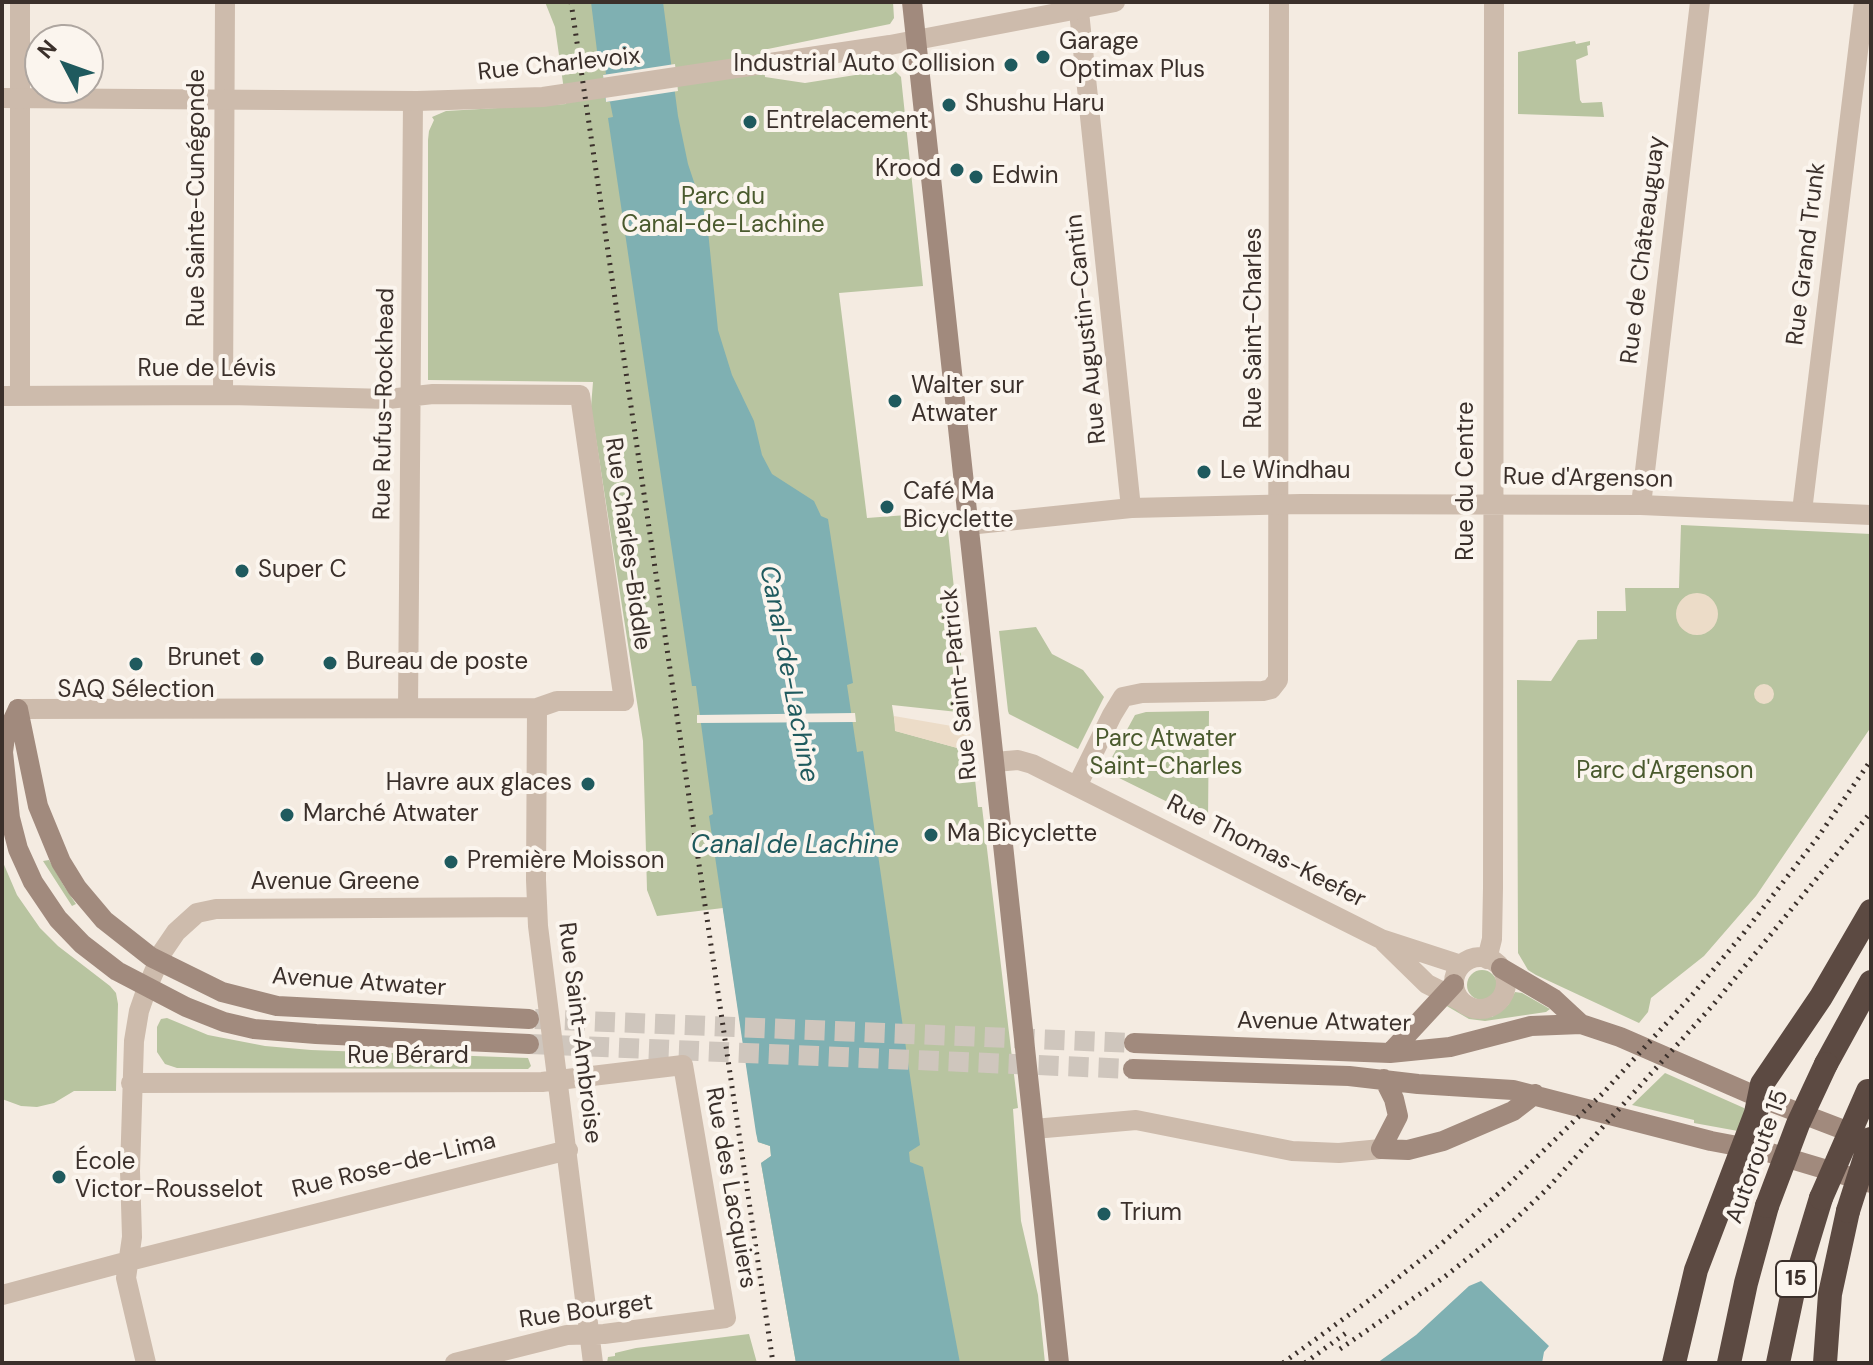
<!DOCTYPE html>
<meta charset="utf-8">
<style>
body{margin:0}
#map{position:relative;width:1873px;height:1365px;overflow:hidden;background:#f4ebe1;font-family:"DM Sans",sans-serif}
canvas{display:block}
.frame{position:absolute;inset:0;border:4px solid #3b302b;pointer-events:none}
.north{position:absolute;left:24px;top:24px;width:80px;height:80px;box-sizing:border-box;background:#fbf5ee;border:2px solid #aea6a0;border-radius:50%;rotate:311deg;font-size:22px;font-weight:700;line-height:32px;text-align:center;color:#3b302b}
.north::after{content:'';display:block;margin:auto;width:28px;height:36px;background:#1f5a5e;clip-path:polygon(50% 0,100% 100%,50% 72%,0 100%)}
</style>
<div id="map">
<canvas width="1873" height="1365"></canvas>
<div class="frame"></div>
<div class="north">N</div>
</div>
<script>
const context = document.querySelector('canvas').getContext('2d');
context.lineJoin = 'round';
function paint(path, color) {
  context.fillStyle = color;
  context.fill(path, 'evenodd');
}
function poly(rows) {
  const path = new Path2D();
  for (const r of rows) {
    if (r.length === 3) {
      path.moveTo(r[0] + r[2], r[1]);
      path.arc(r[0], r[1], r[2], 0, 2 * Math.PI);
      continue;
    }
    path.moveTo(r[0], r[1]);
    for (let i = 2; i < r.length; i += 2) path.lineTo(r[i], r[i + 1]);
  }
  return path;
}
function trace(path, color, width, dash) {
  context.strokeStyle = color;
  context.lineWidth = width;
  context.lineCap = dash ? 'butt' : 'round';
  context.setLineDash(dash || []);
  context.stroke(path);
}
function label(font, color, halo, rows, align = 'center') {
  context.font = font + ' "DM Sans",sans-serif';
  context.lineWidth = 8;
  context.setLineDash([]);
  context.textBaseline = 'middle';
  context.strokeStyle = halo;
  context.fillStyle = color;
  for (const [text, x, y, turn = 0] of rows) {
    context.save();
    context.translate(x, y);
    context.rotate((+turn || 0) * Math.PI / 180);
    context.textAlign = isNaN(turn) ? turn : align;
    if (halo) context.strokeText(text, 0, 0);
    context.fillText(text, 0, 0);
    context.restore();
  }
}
const green = poly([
 [545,2,893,2,894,18,890,24,763,50,765,77,805,83,893,69,901,77,923,286,839,293,867,518,946,512,967,713,892,705,896,731,972,752,978,807,982,807,1018,1108,1013,1109,1021,1221,1038,1295,1045,1363,796,1363,761,1163,771,1156,770,1146,758,1142,723,908,657,916,647,890,643,741,591,407,593,382,428,380,428,140,429,131,434,120,432,117,446,111,566,104,555,27],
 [1575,41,1576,44,1590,41,1590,45,1587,46,1588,55,1576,60,1580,100,1582,103,1602,102,1604,117,1518,114,1518,52],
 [1681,525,1871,534,1871,727,1756,896,1704,956,1651,998,1648,1012,1639,1023,1536,975,1528,970,1518,953,1517,680,1551,681,1578,640,1597,639,1597,611,1626,611,1625,588,1679,588],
 [1036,627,1052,654,1083,670,1104,697,1078,749,1009,714,1008,711,999,631],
 [1209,711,1208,822,1109,773,1110,761,1135,715,1146,712],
 [2,860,17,895,40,928,58,946,110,986,116,993,118,1004,116,1091,74,1091,54,1103,37,1107,21,1106,2,1099],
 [49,860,64,886,76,904,72,906,43,861],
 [1482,985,15],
 [1515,992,1522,993,1550,1009,1546,1012,1485,1021,1469,1019,1445,1005,1447,1002,1469,1016,1492,1017,1508,1005],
 [167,1018,208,1035,265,1046,311,1050,528,1058,531,1066,528,1069,177,1068,165,1064,157,1052,157,1027,161,1019],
 [1665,1073,1744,1108,1748,1112,1738,1131,1694,1123,1694,1120,1632,1105],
 [749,1334,757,1363,607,1363,608,1357,615,1356,615,1353,636,1348]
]);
const plaza = poly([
 [1697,614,21],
 [1764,694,10],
 [894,716,969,729,972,752,895,731]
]);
const water = poly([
 [591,2,663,2,678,116,688,164,707,221,718,330,732,375,754,421,762,455,772,474,814,501,821,516,828,519,853,683,847,685,857,752,863,751,920,1145,909,1152,910,1162,923,1167,960,1363,796,1363,761,1163,771,1156,770,1146,758,1142,756,1133,709,816,713,814,696,686,692,686,608,118,613,117,610,102,606,102,603,89,603,75,606,74,604,59,598,59],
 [1481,1281,1549,1346,1544,1352,1542,1363,1377,1363,1416,1335,1469,1286]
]);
const pier = poly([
 [675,64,678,91,606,102,603,75],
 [855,713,856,722,697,723,697,715]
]);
const secondaryTunnel = poly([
 [535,1019,1134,1043],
 [529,1044,1133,1069]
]);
const minor = poly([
 [1078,2,1131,508],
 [223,395,225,2],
 [2,396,230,395,388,399,433,394,580,395,624,701,557,701,537,708,18,709],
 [20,396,20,2],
 [1641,505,1700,2],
 [1802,511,1864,2],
 [408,708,413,101],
 [537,708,536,880,538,926,593,1363],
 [1077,786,1112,715,1123,697,1142,693,1263,691,1271,689,1278,680,1279,2],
 [131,1083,542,1082,683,1065,726,1318,604,1334,567,1335,455,1363],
 [2,1295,129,1261,568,1150],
 [146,1363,126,1278,132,1237,130,1171,134,1041,139,1011,147,988,163,951,176,932,197,913,216,909,537,907]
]);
const tertiary = poly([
 [2,98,417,101,543,97,890,45,1115,2],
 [968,525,1131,508,1301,504,1641,505,1871,515],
 [995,762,1018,760,1032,764,1381,939,1461,965],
 [1384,942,1427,984,1459,1000],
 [1480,983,26],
 [1487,959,1492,939,1493,888,1494,2],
 [1034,1129,1136,1120,1292,1151,1339,1153,1381,1149]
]);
const secondary = poly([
 [912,2,1059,1363],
 [18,709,5,737,3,752,10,818,18,849,33,882,58,919,82,944,117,971,186,1007,224,1022,254,1029,316,1034,529,1044],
 [18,709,38,806,61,862,77,888,104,920,151,957,222,992,277,1006,529,1019],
 [1501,968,1554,999,1581,1024],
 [1134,1043,1390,1053,1450,1047,1531,1026,1581,1024,1620,1037,1758,1097,1865,1138],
 [1390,1053,1454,984],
 [1133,1069,1349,1076,1418,1084,1513,1090,1711,1141,1764,1151,1871,1183],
 [1384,1079,1394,1099,1398,1116,1381,1149,1408,1150,1443,1141,1513,1111,1535,1094]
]);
const motorway = poly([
 [1826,1064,1871,982],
 [1674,1363,1696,1270,1756,1113,1762,1084,1821,997,1871,911],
 [1729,1363,1746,1283,1767,1206],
 [1778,1363,1794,1287,1821,1198],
 [1825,1363,1830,1294,1848,1211]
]);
const rail = poly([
 [571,2,773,1363],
 [1340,1349,1443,1278,1507,1227,1545,1191,1713,1005,1871,812],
 [1283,1363,1372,1298,1441,1244,1507,1186,1603,1093,1693,994,1743,934,1818,837,1871,760],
 [1305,1363,1350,1330]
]);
const motorwayBridge = poly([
 [1821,1198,1868,1091],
 [1767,1206,1798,1124,1826,1064],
 [1848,1211,1871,1139]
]);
const markers = [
 [1043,57,8,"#1f5a5e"],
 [1011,65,8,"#1f5a5e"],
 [949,105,8,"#1f5a5e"],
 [750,122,8,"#1f5a5e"],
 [957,170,8,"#1f5a5e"],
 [976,177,8,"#1f5a5e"],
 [895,401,8,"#1f5a5e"],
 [1204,472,8,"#1f5a5e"],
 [887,507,8,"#1f5a5e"],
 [242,571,8,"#1f5a5e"],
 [257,659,8,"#1f5a5e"],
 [330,663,8,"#1f5a5e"],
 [136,664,8,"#1f5a5e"],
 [588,784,8,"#1f5a5e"],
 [287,815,8,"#1f5a5e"],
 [931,835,8,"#1f5a5e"],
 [451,862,8,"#1f5a5e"],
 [59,1177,8,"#1f5a5e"],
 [1104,1214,8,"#1f5a5e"]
];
const shields = [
 [1796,1279,40]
];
const shieldNames = [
 ["15",1796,1279]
];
const poiNames = [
 ["Garage",1059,43],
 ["Optimax Plus",1059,71],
 ["Industrial Auto Collision",995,65,"right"],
 ["Shushu Haru",965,105],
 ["Entrelacement",766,122],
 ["Krood",941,170,"right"],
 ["Edwin",992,177],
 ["Walter sur",911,387],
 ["Atwater",911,415],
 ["Le Windhau",1220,472],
 ["Café Ma",903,493],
 ["Bicyclette",903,521],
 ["Super C",258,571],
 ["Brunet",241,659,"right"],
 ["Bureau de poste",346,663],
 ["SAQ Sélection",136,691,"center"],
 ["Havre aux glaces",572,784,"right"],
 ["Marché Atwater",303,815],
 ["Ma Bicyclette",947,835],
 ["Première Moisson",467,862],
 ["École",75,1163],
 ["Victor-Rousselot",75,1191],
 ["Trium",1120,1214]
];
const streetNames = [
 ["Rue Charlevoix",559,65,-6],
 ["Rue Sainte-Cunégonde",198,198,-90],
 ["Rue de Châteauguay",1644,250,-83],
 ["Rue Grand Trunk",1807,254,-83],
 ["Rue Saint-Charles",1255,328,-90],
 ["Rue Augustin-Cantin",1087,329,-96],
 ["Rue de Lévis",207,370],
 ["Rue Rufus-Rockhead",385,404,-89],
 ["Rue d'Argenson",1588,479,1],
 ["Rue du Centre",1467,481,-90],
 ["Rue Charles-Biddle",627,544,82],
 ["Rue Saint-Patrick",960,684,-96],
 ["Rue Thomas-Keefer",1266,852,27],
 ["Avenue Greene",335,883],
 ["Avenue Atwater",359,983,4],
 ["Avenue Atwater",1324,1023,1],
 ["Rue Saint-Ambroise",579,1033,83],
 ["Rue Bérard",408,1057],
 ["Autoroute 15",1758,1157,-70],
 ["Rue Rose-de-Lima",394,1166,-14],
 ["Rue des Lacquiers",730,1188,80],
 ["Rue Bourget",586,1312,-8]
];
const parkNames = [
 ["Parc du",723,198],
 ["Canal-de-Lachine",723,226],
 ["Parc Atwater",1166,740],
 ["Saint-Charles",1166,768],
 ["Parc d'Argenson",1665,772]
];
const waterNames = [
 ["Canal-de-Lachine",788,674,79],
 ["Canal de Lachine",795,846]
];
paint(green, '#b8c4a0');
paint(plaza, '#ecdcc8');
paint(water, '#7fb0b2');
paint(pier, '#f4ebe1');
trace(secondaryTunnel, '#cfc6bd', 20, [20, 10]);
trace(minor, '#cdbbac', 20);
trace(tertiary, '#cdbbac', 20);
trace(secondary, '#a18a7d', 20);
trace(motorway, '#5c4a42', 24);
trace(rail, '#3b302b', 5, [2, 6]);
trace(motorwayBridge, '#5c4a42', 24);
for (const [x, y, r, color] of markers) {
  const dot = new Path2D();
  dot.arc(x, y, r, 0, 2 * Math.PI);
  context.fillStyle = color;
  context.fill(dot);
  trace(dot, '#fbf5ee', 3);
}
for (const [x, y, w] of shields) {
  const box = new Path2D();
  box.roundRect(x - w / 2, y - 18, w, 36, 6);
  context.fillStyle = '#fbf5ee';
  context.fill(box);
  trace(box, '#3b302b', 2);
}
label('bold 22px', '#3b302b', null, shieldNames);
label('24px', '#3b302b', '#fbf5ee', poiNames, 'left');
label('24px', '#3b302b', '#fbf5ee', streetNames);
label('24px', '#4a5a2e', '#fbf5ee', parkNames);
label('italic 26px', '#1f5a5e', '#fbf5ee', waterNames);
</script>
